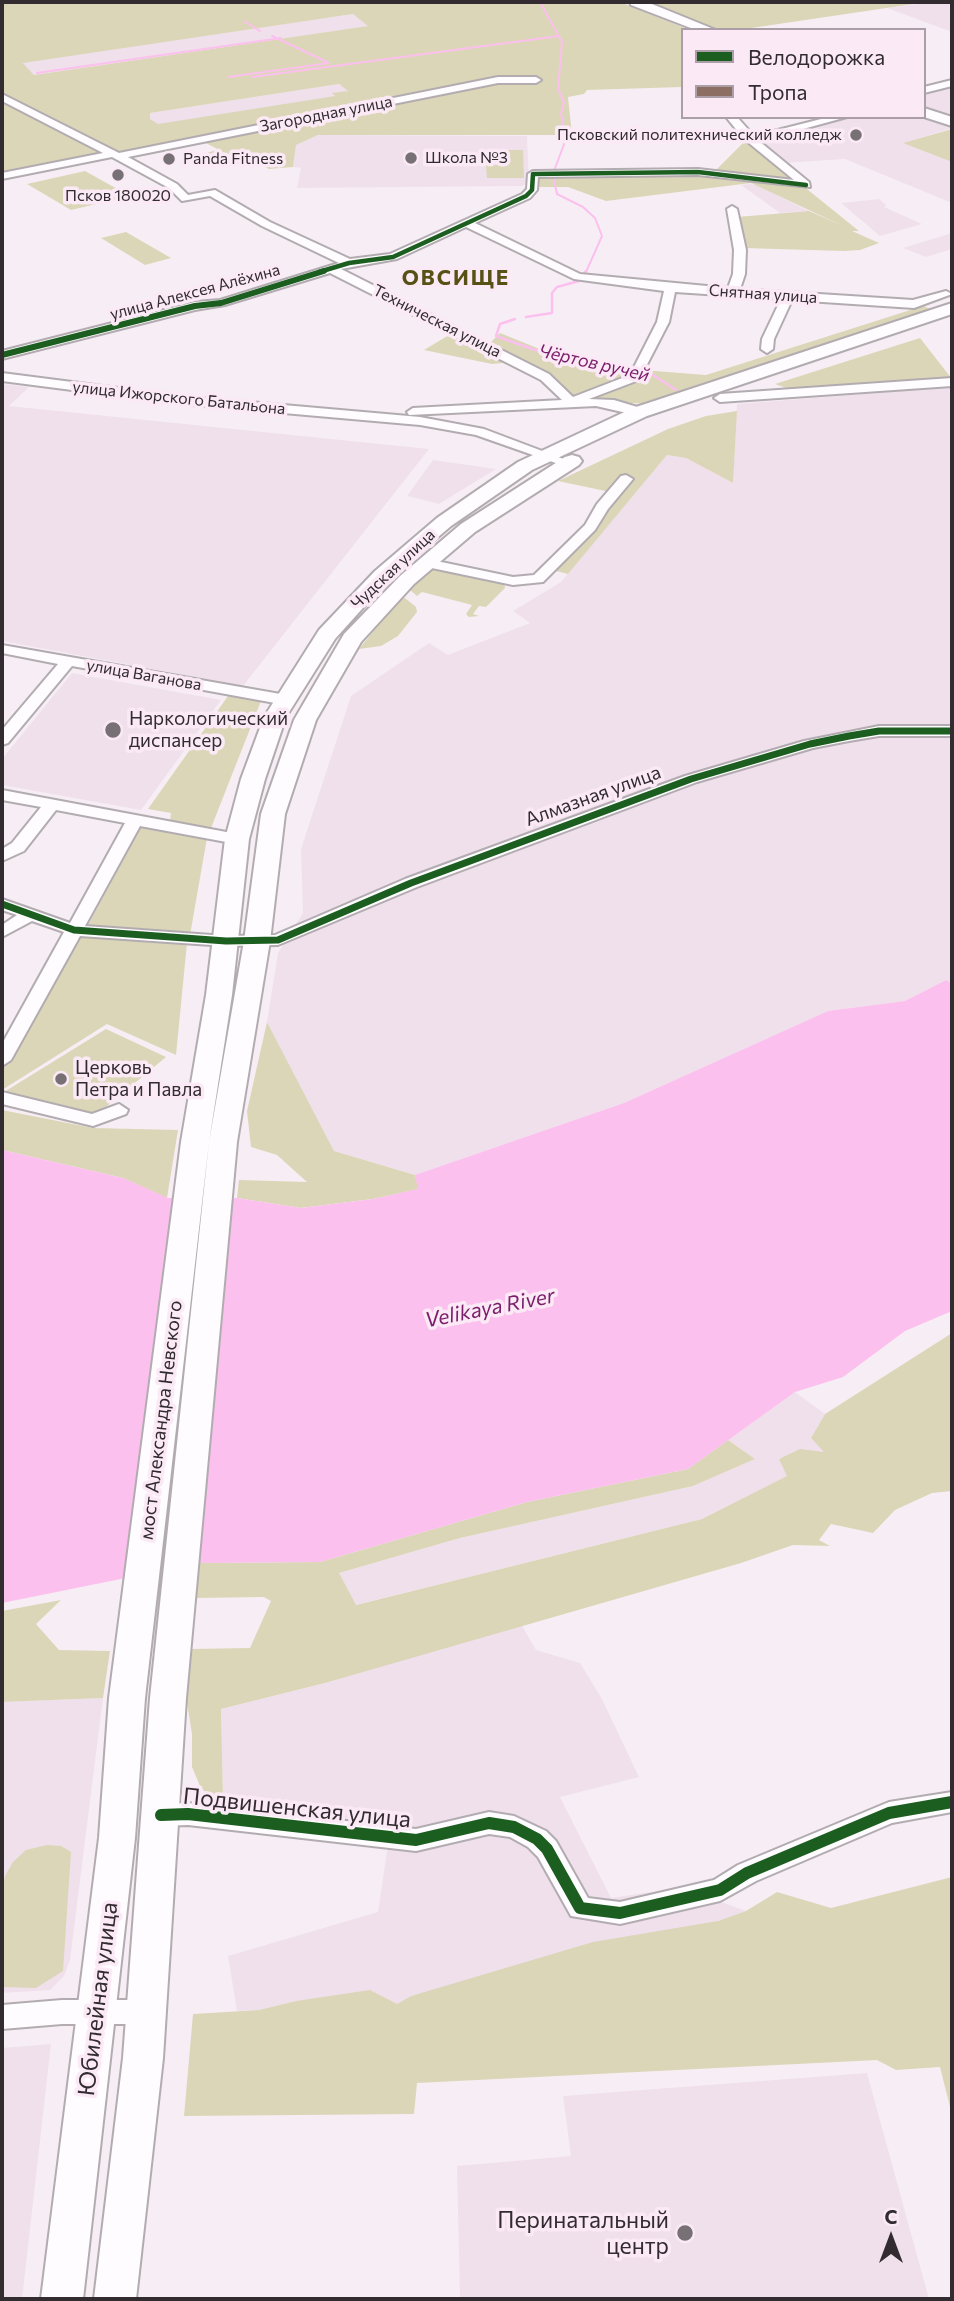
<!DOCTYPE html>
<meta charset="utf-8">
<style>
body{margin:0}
#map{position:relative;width:954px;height:2301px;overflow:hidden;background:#f7eef5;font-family:Commissioner,sans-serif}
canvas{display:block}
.frame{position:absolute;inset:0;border:4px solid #322c30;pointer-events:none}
.legend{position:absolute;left:681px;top:28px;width:245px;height:91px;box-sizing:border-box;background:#fbeaf6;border:2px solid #ab9ea7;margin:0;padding:9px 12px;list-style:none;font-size:21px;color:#322c30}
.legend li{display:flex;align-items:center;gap:14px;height:35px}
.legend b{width:35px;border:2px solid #ab9ea7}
.north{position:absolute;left:856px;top:2203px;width:70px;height:70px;-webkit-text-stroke:5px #fbeaf6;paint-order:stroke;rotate:0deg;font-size:19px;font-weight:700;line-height:28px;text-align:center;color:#322c30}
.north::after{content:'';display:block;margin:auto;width:24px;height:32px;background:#322c30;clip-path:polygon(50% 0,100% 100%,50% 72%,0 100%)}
</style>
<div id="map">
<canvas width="954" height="2301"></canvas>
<div class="frame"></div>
<ul class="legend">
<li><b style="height:9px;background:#1b5e20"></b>Велодорожка</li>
<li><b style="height:9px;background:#8d6e63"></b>Тропа</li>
</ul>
<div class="north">С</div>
</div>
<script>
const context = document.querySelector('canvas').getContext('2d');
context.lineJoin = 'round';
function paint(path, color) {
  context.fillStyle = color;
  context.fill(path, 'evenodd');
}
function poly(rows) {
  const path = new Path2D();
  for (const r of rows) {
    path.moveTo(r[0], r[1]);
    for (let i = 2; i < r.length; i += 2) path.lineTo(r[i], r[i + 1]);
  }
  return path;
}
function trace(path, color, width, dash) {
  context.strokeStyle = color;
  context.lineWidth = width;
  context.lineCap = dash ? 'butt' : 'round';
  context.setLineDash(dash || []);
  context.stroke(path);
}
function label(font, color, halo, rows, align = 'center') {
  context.font = font + ' Commissioner,sans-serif';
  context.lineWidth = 7;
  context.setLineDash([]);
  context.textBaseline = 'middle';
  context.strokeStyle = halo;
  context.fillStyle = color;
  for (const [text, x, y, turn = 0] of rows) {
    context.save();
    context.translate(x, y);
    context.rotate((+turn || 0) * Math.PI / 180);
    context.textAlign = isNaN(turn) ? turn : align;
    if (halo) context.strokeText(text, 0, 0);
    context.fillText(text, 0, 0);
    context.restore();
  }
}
const built = poly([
 [932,2,952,2,952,32,887,8],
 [353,14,370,26,34,75,22,62],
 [339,84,349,91,333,94,336,96,158,125,150,119,150,113],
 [952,87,952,121,924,111,924,95],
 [832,117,924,117,952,128,904,143,952,162,952,203,845,159,784,163,760,141,823,123],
 [318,135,527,136,529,183,521,186,297,188,301,168,293,167,296,145],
 [750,184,756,185,809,211,780,213,741,185],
 [879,199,886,205,884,207,922,224,880,236,841,203],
 [952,233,952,249,926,257,903,248],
 [2,384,29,387,9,406,429,449,243,686,2,641],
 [952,387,952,984,946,980,905,1001,828,1011,624,1103,415,1175,334,1151,267,1022,278,953,303,913,301,849,351,696,429,643,448,655,530,623,513,611,561,582,667,455,686,458,733,483,737,404],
 [433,460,496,469,439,504,407,496],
 [72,673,221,700,141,810,2,785,2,759],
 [795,1392,825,1414,811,1438,825,1452,779,1458,788,1476,702,1519,355,1605,339,1573,460,1538,693,1486,755,1459,728,1440],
 [521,1624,536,1650,580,1663,602,1699,639,1777,560,1797,611,1898,702,1884,705,1896,746,1911,718,1921,411,1996,397,2004,296,2001,259,2010,237,2011,228,1956,378,1912,388,1845,406,1831,223,1800,221,1709,325,1683],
 [103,1698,70,1960,64,1976,50,1990,2,1993,2,1702],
 [51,2044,22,2299,2,2299,2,2048],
 [867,2073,929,2299,460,2299,457,2166,571,2156,563,2096]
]);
const green = poly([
 [2,2,620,2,690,30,683,30,683,87,587,90,584,94,568,97,572,135,318,135,296,145,293,167,269,169,234,153,251,162,239,164,226,162,219,157,210,158,204,154,216,150,227,154,200,140,2,178],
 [353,14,368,26,34,75,23,63],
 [339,84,348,91,332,93,335,96,158,124,150,119,150,113],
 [643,2,927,2,738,30,720,30],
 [952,129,952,162,903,143],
 [746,140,859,231,852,231,879,243,860,250,844,251,743,248,737,217,809,211,843,226,751,183,606,201,568,187,538,187,538,175,725,175,742,181,741,179,714,172],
 [508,150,523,150,524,178,487,178,486,165,508,165],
 [85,171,130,196,71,210,27,184],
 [126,232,171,258,145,265,101,238],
 [923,306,934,310,647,404,571,399,528,366,490,343,500,333,552,354,642,370,706,375],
 [454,332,514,362,492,364,424,350],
 [920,338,952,379,786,388,775,384],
 [737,411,733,483,686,458,667,455,568,574,552,570,610,492,558,481,668,429,706,416],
 [432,566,504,581,505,588,486,607,479,606,473,614,479,616,469,617,466,614,472,605,422,592,417,596,409,589],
 [405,598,416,607,417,612,398,636,381,646,359,649,399,599],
 [228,696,261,701,211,828,170,821,171,813,148,809],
 [141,827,207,838,190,935,87,927],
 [74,934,187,943,176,1055,107,1024,2,1090,2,1067],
 [267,1022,334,1151,415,1175,419,1189,373,1199,301,1208,237,1198,239,1180,307,1182,277,1155,251,1147,247,1111],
 [106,1029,166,1057,94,1117,37,1099,33,1102,4,1092],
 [2,1110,93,1128,178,1130,167,1198,123,1178,2,1150],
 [952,1333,952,1491,932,1493,895,1510,873,1533,831,1524,819,1540,830,1546,793,1545,741,1563,325,1683,221,1709,223,1800,210,1798,200,1786,192,1767,192,1734,186,1697,191,1649,250,1648,271,1601,264,1597,196,1598,200,1563,320,1562,527,1502,688,1469,728,1440,755,1459,693,1486,460,1538,339,1573,356,1605,702,1519,787,1476,779,1459,800,1449,824,1452,811,1438,825,1414],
 [61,1600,36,1624,59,1650,110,1651,103,1698,2,1702,2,1611],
 [47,1845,61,1846,71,1852,63,1971,36,1988,2,1987,2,1891,5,1876,13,1862,26,1850],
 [952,1877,952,2115,940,2067,896,2070,877,2060,417,2083,414,2114,184,2116,193,2014,259,2010,296,2001,370,1990,397,2004,411,1996,593,1942,718,1921,746,1911,777,1892,831,1908]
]);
const water = poly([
 [946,980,952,984,952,1311,905,1331,843,1377,795,1392,688,1469,527,1502,320,1562,200,1563,2,1603,2,1150,123,1178,168,1198,237,1198,301,1208,373,1199,418,1189,415,1175,624,1103,828,1011,905,1001]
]);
const streamFar1 = poly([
 [540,2,562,42,558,89,564,103,561,113,566,139,554,171],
 [244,21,260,31],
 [272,36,327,62],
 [37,73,281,38],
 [228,77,329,63],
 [252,77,559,36],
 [553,176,557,194,583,207,595,218,602,236,586,272]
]);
const stream = poly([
 [526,317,552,313,552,293,557,287,579,281,586,271],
 [515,319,500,324,496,336,555,357,653,375,676,390]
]);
const minor = poly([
 [498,77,536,77,541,80,536,83,498,83,128,157,177,184,188,195,215,190,270,222,350,259,390,254,522,194,527,189,528,174,533,171,698,169,794,180,744,139,726,117,737,117,754,136,829,117,847,117,759,141,809,182,810,187,698,175,538,177,537,190,530,198,475,223,580,274,728,288,733,274,734,250,727,209,732,206,737,209,746,250,745,274,740,289,913,300,946,291,952,294,914,308,792,300,774,339,773,349,767,353,761,349,762,339,781,299,675,292,669,322,639,380,589,399,614,400,644,409,646,412,640,416,596,406,409,415,407,412,413,408,562,400,541,380,330,273,225,305,195,310,2,359,2,351,195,302,220,300,339,263,262,226,210,196,182,201,169,188,112,157,2,179,2,173,103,153,2,101,2,94,119,153,498,77],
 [466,227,574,279,664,291,657,322,630,375,573,397,549,374,341,269,397,259,466,227],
 [952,80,952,86,924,93,924,87,952,80],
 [2,373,181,396,420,417,484,429,574,463,567,467,476,435,420,425,181,404,2,381,2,373],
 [952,378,952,386,720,402,714,398,720,394,952,378],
 [626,475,633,479,608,509,595,530,543,582,513,585,427,567,420,563,427,559,513,577,534,575,585,525,597,504,621,476,626,475],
 [2,645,286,695,294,700,286,705,72,666,8,743,2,745,2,730,58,664,2,653,2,645],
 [879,726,952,726,952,736,879,736,849,741,813,748,697,782,417,887,278,945,226,946,80,936,11,1060,2,1066,2,1044,64,932,32,921,2,937,2,925,17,915,2,910,2,899,70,923,125,823,56,810,24,851,2,861,2,849,12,843,41,807,2,800,2,790,237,834,245,839,237,844,140,826,85,926,226,936,275,935,405,879,685,776,804,741,879,726],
 [2,1092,92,1114,119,1104,128,1110,126,1114,93,1126,2,1104,2,1092],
 [952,1792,952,1812,892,1823,756,1881,720,1901,620,1924,571,1916,538,1857,528,1847,510,1837,489,1834,416,1851,188,1825,161,1826,152,1822,148,1815,152,1808,161,1804,188,1803,416,1829,489,1812,514,1816,546,1831,556,1841,588,1898,620,1902,714,1880,738,1865,889,1802,952,1792],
 [62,2000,146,2000,156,2003,159,2012,156,2021,146,2024,62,2024,2,2029,2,2005,62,2000]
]);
const highway = poly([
 [630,2,647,2,716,30,696,30,631,5,630,2],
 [924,108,952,117,952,126,924,117,924,108],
 [952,303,952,314,647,416,532,470,451,526,389,579,335,639,286,717,265,779,249,839,232,995,209,1142,145,1698,135,1838,83,2299,41,2299,99,1838,109,1698,181,1142,206,995,225,839,241,779,264,717,319,630,375,571,437,518,518,462,633,408,952,303],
 [572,455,579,457,582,461,579,465,475,532,414,584,361,642,316,720,285,814,270,941,237,1142,186,1698,163,2058,136,2299,94,2299,123,2058,150,1698,209,1142,244,941,261,814,294,720,344,634,400,576,461,524,565,457,572,455]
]);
const cyclewayFar3 = poly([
 [319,272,349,263,393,257,526,196,532,190,533,174,698,172,806,185]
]);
const cyclewayFar2 = poly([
 [2,355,195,306,221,303,324,271]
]);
const cyclewayFar1 = poly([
 [2,904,74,930,226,941,278,940,411,883,691,779,810,744,849,736,879,731,952,731]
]);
const cycleway = poly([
 [161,1815,188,1814,416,1840,489,1823,514,1827,537,1839,547,1849,580,1908,620,1913,720,1890,747,1873,889,1813,952,1802]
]);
const markers = [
 [856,135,7,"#777075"],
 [411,158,7,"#777075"],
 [169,159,7,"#777075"],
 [118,175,7,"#777075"],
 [113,730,9,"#777075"],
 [61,1079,7,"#777075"],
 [685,2233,9,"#777075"]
];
const farStreetnames = [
 ["Загородная улица",326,114,-11],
 ["улица Алексея Алёхина",195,292,-15],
 ["Снятная улица",763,294,4],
 ["Техническая улица",437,321,27],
 ["улица Ижорского Батальона",179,398,6],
 ["Чудская улица",393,569,-43],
 ["улица Ваганова",144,675,10]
];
const farPoinames = [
 ["Псковский политехнический колледж",842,135,"right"],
 ["Школа №3",425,158],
 ["Panda Fitness",183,159],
 ["Псков 180020",118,196,"center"]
];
const farWaternames = [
 ["Чёртов ручей",594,363,13]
];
const poiNames = [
 ["Наркологический",129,719],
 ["диспансер",129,741],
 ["Церковь",75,1068],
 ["Петра и Павла",75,1090]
];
const streetNames = [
 ["Алмазная улица",593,796,-20],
 ["мост Александра Невского",161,1420,-83]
];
const farDistrictnames = [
 ["ОВСИЩЕ",456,278]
];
const waterNames = [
 ["Velikaya River",490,1308,-11]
];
const nearStreetnames = [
 ["Подвишенская улица",297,1808,6],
 ["Юбилейная улица",98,1999,-83]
];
const nearPoinames = [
 ["Перинатальный",669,2220],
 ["центр",669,2246]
];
paint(built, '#f0e0eb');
paint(green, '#dcd6b8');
paint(water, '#fbc0ed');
trace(streamFar1, '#fbc0ed', 2);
trace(stream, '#fbc0ed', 2.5);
trace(minor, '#b2acb1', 4);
trace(highway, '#b2acb1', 4);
paint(minor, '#fefcfe');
paint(highway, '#fefcfe');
trace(cyclewayFar3, '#1b5e20', 4.5);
trace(cyclewayFar2, '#1b5e20', 6);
trace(cyclewayFar1, '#1b5e20', 7);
trace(cycleway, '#1b5e20', 12);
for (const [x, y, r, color] of markers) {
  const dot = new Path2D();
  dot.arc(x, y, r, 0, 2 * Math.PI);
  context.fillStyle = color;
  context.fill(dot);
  trace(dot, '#fbeaf6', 2.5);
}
label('16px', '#322c30', '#fbeaf6', farStreetnames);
label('16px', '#322c30', '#fbeaf6', farPoinames, 'left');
label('italic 18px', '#7a1e6b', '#fbeaf6', farWaternames);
label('19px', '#322c30', '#fbeaf6', poiNames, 'left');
label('19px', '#322c30', '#fbeaf6', streetNames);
context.letterSpacing = '2px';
label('bold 21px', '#565215', '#fbeaf6', farDistrictnames);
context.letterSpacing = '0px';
label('italic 21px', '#7a1e6b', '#fbeaf6', waterNames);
label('23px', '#322c30', '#fbeaf6', nearStreetnames);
label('23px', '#322c30', '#fbeaf6', nearPoinames, 'right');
</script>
